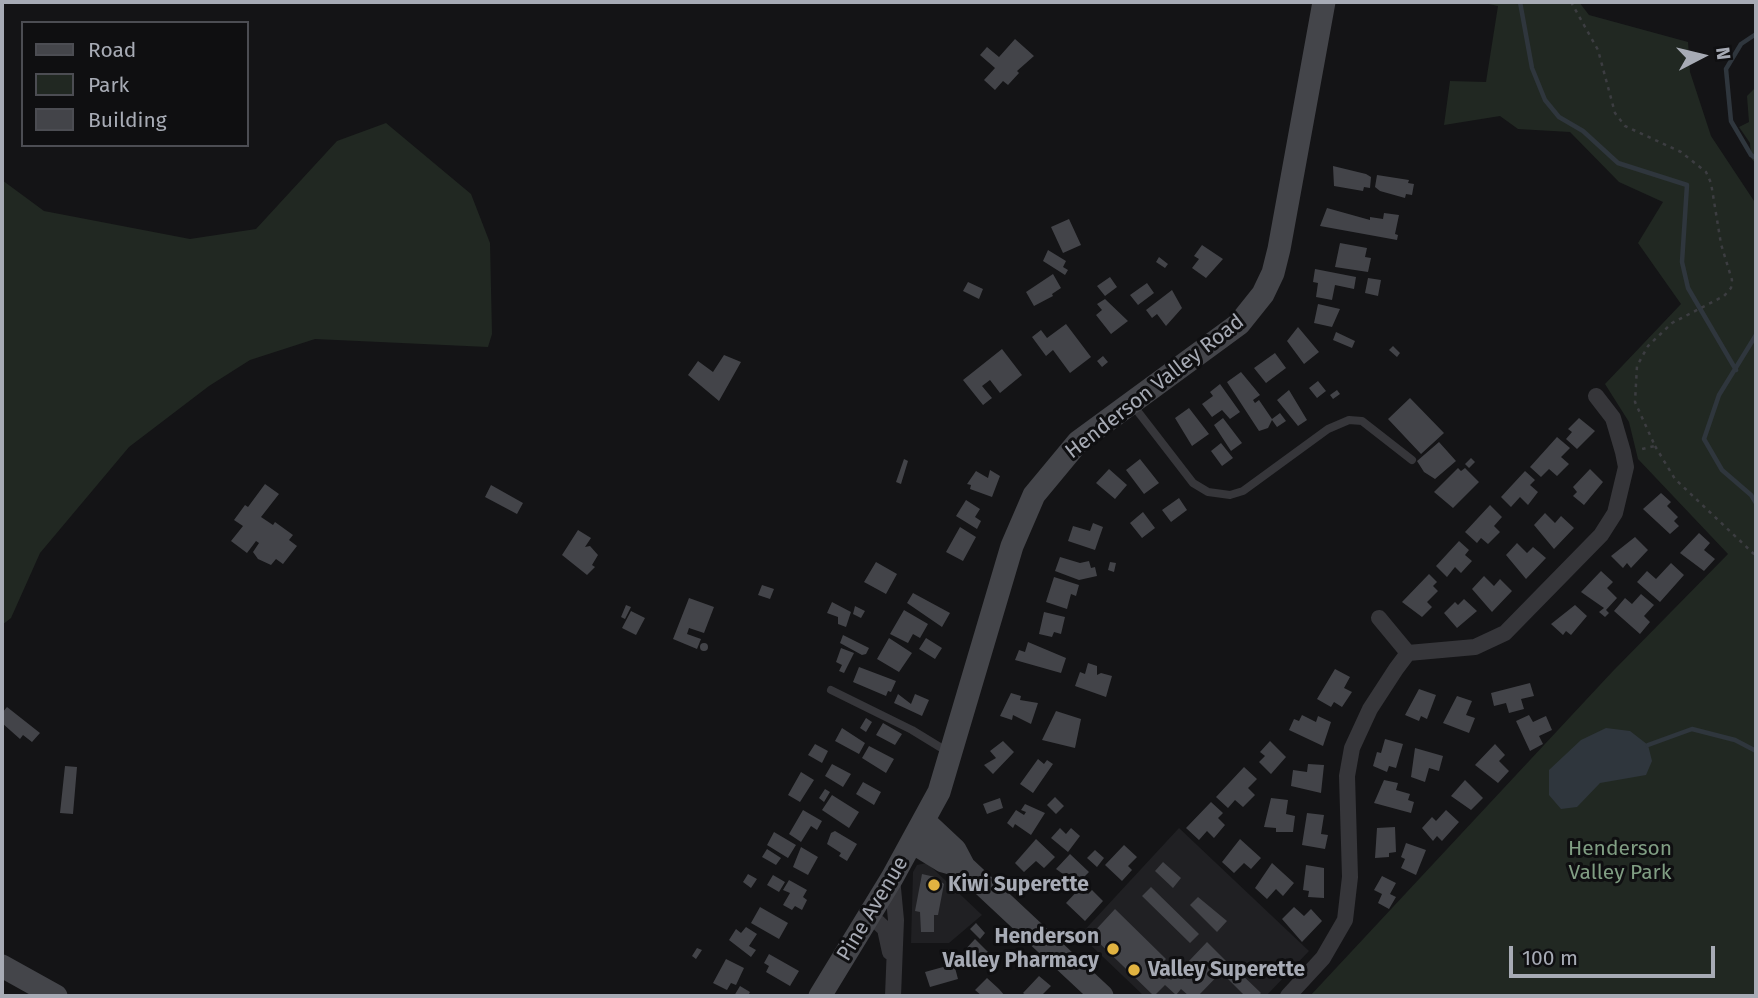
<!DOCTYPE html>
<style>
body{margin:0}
#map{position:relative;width:1758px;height:998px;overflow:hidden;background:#141416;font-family:"Fira Sans",sans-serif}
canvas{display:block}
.frame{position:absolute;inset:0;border:4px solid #a7abb5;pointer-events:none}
.legend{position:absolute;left:21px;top:21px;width:228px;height:126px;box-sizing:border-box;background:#0f0f11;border:2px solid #4c4d53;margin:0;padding:9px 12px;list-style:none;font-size:21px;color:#a7abb5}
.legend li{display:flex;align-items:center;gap:14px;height:35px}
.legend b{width:35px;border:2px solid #4c4d53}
.north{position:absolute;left:1667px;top:21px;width:70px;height:70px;-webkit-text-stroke:5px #0f0f11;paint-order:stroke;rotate:83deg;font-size:19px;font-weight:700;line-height:28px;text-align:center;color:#a7abb5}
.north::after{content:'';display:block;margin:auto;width:24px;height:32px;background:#a7abb5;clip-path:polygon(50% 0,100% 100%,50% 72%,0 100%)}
.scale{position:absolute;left:1509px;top:946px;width:206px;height:32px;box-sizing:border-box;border:4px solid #a7abb5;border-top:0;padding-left:9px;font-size:21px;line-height:24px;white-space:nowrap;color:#a7abb5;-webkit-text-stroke:5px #0f0f11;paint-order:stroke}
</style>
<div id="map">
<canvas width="1758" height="998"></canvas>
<div class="frame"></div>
<ul class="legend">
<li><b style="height:9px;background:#44454a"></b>Road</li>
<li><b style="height:19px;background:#212822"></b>Park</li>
<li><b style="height:19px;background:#434449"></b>Building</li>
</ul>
<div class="north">N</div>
<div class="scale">100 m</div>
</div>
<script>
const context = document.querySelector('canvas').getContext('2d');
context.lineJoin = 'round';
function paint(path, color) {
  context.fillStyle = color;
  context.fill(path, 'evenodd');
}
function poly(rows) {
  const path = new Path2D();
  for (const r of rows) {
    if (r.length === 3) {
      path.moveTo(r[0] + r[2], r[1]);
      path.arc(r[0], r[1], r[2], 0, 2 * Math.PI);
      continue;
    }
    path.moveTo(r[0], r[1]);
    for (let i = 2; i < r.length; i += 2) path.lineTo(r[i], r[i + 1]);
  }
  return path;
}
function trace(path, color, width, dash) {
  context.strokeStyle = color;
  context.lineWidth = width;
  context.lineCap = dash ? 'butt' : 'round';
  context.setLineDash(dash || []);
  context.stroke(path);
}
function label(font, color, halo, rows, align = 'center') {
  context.font = font + ' "Fira Sans",sans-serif';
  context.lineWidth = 6;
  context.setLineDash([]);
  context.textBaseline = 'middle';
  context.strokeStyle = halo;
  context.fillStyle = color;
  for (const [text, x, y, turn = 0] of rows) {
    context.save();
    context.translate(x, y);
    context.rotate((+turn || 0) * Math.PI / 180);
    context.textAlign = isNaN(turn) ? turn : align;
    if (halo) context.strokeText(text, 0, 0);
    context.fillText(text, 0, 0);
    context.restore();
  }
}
const built = poly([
 [1179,828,1309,951,1266,996,1144,996,1080,935],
 [927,863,982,915,949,943,911,943,913,872,917,865]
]);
const green = poly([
 [1479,2,1579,2,1589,15,1688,42,1690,72,1711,136,1756,204,1756,996,1310,996,1613,671,1728,554,1638,459,1629,422,1605,384,1681,304,1638,243,1663,202,1619,182,1570,132,1518,129,1500,116,1444,125,1450,81,1486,82,1498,6],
 [1756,87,1756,164,1751,158,1750,143,1739,127,1749,122,1747,96],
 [386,123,471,194,490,243,492,334,488,347,315,339,250,360,209,386,129,447,40,553,11,618,2,625,2,180,44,211,190,239,256,229,337,141]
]);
const water = poly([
 [1606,728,1630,731,1648,745,1652,761,1646,775,1600,783,1577,807,1561,809,1549,795,1549,770,1581,740]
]);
const stream = poly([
 [1520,2,1532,68,1545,100,1559,117,1583,131,1618,163,1687,185,1682,262,1688,288,1736,370],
 [1756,34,1741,44,1726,69,1731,121,1751,155,1756,158],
 [1756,335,1719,395,1704,439,1722,470,1751,495,1756,503],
 [1648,745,1692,729,1735,740,1756,751]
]);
const building = poly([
 [1015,39,1034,56,1017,71,1019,73,1008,85,1003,81,995,90,984,80,995,68,980,55,987,47,999,57],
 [1333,166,1366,174,1371,177,1370,188,1364,187,1363,191,1334,186],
 [1377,175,1409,180,1408,183,1414,184,1412,195,1406,194,1405,198,1380,191,1375,187],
 [1327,208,1370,220,1370,217,1383,219,1384,213,1399,215,1395,234,1398,235,1397,240,1320,226],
 [1069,219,1081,245,1063,253,1051,227],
 [1340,243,1367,248,1365,257,1371,258,1368,272,1335,267],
 [1202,245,1223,259,1206,278,1192,268,1199,259,1194,256],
 [1048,250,1066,261,1063,267,1068,270,1065,275,1043,261],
 [1159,257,1168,264,1165,268,1156,262],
 [1315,269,1356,277,1354,289,1335,285,1332,300,1316,297,1318,283,1313,282],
 [1053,274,1061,288,1052,294,1053,296,1034,306,1026,292],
 [1110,277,1117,287,1105,296,1097,286],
 [1368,278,1381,280,1378,296,1365,293],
 [968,282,983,289,979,299,963,291],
 [1147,283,1154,293,1138,305,1130,295],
 [1172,290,1182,308,1166,326,1157,314,1152,318,1146,310],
 [1105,299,1128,321,1111,334,1096,315,1102,310,1097,304],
 [1318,304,1340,309,1332,327,1314,323],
 [1066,324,1091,357,1070,373,1053,350,1046,356,1032,337,1041,330,1047,338],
 [1298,327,1319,352,1304,364,1287,341],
 [1336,332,1355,341,1352,348,1333,340],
 [1393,346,1400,353,1397,357,1389,350],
 [1002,349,1022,375,1000,393,990,380,982,386,992,398,983,405,963,380],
 [1275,353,1286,368,1266,383,1254,368],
 [724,355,741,362,719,401,688,375,698,361,713,372],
 [1103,356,1108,362,1102,367,1097,361],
 [1241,372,1260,395,1253,400,1255,403,1259,400,1272,419,1280,413,1286,421,1277,427,1272,420,1268,428,1259,431,1227,382],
 [1318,381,1326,391,1317,398,1309,388],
 [1220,384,1240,412,1230,419,1222,410,1212,417,1202,404,1213,396,1210,392],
 [1289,390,1307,420,1298,426,1277,400],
 [1337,390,1340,394,1333,399,1330,395],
 [1410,398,1444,433,1421,454,1388,419],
 [1189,408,1209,434,1192,446,1175,418],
 [1223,418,1242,443,1231,451,1214,425],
 [1579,418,1595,431,1577,449,1566,439,1572,432,1568,429],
 [1557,437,1570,448,1561,457,1569,464,1557,476,1549,469,1541,477,1530,467],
 [1439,442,1456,461,1435,479,1424,472,1417,461],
 [1221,443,1233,458,1222,466,1211,451],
 [1471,458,1475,462,1469,468,1465,464],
 [904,459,908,461,901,484,896,482],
 [1140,459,1159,483,1144,494,1126,470],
 [1458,468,1461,471,1465,468,1479,482,1453,508,1434,492],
 [1109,469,1127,485,1115,499,1096,483],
 [1590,469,1603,482,1584,505,1573,496,1577,492,1573,487],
 [990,470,1000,476,992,497,970,489,971,485,967,484,976,471,988,478],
 [1525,471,1535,480,1530,485,1538,492,1528,505,1520,497,1511,507,1501,497],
 [265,484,279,494,261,517,273,525,275,522,293,535,289,540,297,546,283,564,276,559,271,565,258,559,253,552,259,543,256,541,247,553,231,541,243,526,234,520,245,505,248,507],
 [491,485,523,503,517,514,485,497],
 [1661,493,1671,502,1667,506,1678,517,1674,521,1679,526,1670,534,1643,509],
 [1179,498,1187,510,1171,522,1162,510],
 [966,500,980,509,975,517,981,521,977,529,956,516],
 [1490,505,1502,517,1494,526,1500,532,1488,544,1481,538,1477,543,1465,532],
 [1143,512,1155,528,1142,538,1130,523],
 [1545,513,1555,523,1561,516,1574,528,1554,549,1534,525],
 [1093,523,1103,527,1095,550,1068,541,1073,526,1090,531],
 [960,527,976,537,963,561,946,552],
 [578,530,591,538,585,547,590,546,598,555,592,565,595,567,587,575,562,555],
 [1699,533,1710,543,1704,550,1715,559,1704,571,1680,553],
 [1635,537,1648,550,1631,568,1627,563,1623,568,1611,556],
 [1459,541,1469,550,1465,555,1472,561,1461,573,1455,567,1447,577,1436,566],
 [1517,543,1527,553,1533,547,1546,558,1526,579,1506,555],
 [1060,557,1080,563,1089,561,1091,568,1095,567,1097,576,1079,580,1055,571],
 [876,562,897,574,886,594,864,582],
 [1110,562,1116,563,1114,572,1108,570],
 [1671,563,1684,575,1660,602,1637,582,1647,571,1656,579],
 [1601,571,1613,582,1607,588,1617,598,1606,610,1609,613,1605,617,1599,612,1604,608,1581,592],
 [1429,574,1437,582,1433,586,1438,591,1427,602,1432,607,1422,617,1402,602],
 [1484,576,1494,586,1500,579,1512,591,1492,612,1472,589],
 [1054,577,1079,585,1076,596,1071,594,1067,609,1046,602],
 [762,585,774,589,770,599,758,595],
 [913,593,950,613,942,627,907,603],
 [1641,594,1654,605,1644,616,1650,622,1640,634,1614,611,1625,598,1632,604],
 [689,598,714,607,704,633,689,628,687,634,701,639,697,649,673,639],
 [1464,599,1477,611,1457,628,1444,613,1455,602,1458,605],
 [832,602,851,612,846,627,838,624,838,617,827,613],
 [626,605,631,607,625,619,621,617],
 [1575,605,1587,616,1571,635,1566,631,1563,635,1551,624],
 [855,606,865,611,861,618,853,614],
 [904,610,928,624,920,638,913,634,908,643,890,634],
 [631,611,645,618,636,635,622,628],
 [1044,612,1065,617,1061,634,1054,632,1052,637,1039,634],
 [843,635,869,648,866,654,862,655,840,643],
 [889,638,912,653,899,672,877,659],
 [926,638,942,648,935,659,919,649],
 [1028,642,1066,658,1061,673,1015,660,1019,650,1025,652],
 [704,647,4],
 [841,648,854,653,844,673,839,671,842,665,836,662],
 [1088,663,1097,666,1097,675,1101,673,1112,676,1106,697,1075,686,1080,672,1085,674],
 [859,667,896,681,891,692,888,691,886,696,853,682],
 [1335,669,1350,677,1344,688,1352,692,1342,707,1334,702,1331,707,1317,699],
 [1530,683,1534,696,1521,699,1524,709,1509,713,1506,703,1494,706,1491,693],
 [1419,689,1436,695,1427,719,1421,716,1419,721,1405,715],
 [1011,693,1021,696,1020,700,1038,703,1031,724,1013,715,1012,720,1000,716],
 [898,694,911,704,915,694,929,700,922,716,894,703],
 [1457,696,1472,701,1466,715,1475,718,1469,733,1443,723],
 [7,707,40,733,32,742,23,735,20,739,2,723,2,713],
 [1056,711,1081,719,1075,748,1042,740],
 [1302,715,1316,722,1318,716,1331,722,1323,746,1289,730,1294,719,1299,721],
 [1529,715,1533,722,1546,716,1552,730,1539,736,1543,744,1530,751,1516,721],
 [866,718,872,722,866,732,860,728],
 [883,723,902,734,895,745,876,735],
 [842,728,865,743,859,754,835,741],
 [1385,739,1403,744,1396,768,1389,766,1387,772,1373,766,1377,752,1381,753],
 [1003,741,1014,752,993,774,984,765,996,758,990,751],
 [1270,741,1286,757,1271,774,1259,762,1265,756,1260,752],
 [815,744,828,751,822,763,808,755],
 [1495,744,1505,755,1499,761,1509,771,1498,783,1475,765],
 [869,746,894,759,886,773,862,758],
 [1415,748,1443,756,1439,771,1429,768,1425,782,1411,777],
 [1038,759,1044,764,1047,760,1053,764,1033,793,1020,784],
 [832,764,851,774,843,787,825,776],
 [1308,764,1324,765,1321,793,1291,786,1293,770,1307,772],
 [65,766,77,767,73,814,60,813],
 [1244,767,1257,779,1248,788,1255,795,1243,807,1235,800,1228,808,1216,797],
 [801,772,814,780,800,802,788,795],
 [1384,780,1398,783,1396,790,1410,794,1408,800,1414,802,1411,813,1374,803],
 [1465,780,1483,798,1471,810,1451,796],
 [863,782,881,792,874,805,856,794],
 [825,789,830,792,824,802,819,798],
 [832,795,859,812,849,828,822,810],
 [1055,797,1064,806,1056,814,1047,805],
 [1000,798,1003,808,987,814,983,804],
 [1271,798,1288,800,1286,814,1295,816,1293,832,1276,832,1276,828,1264,827],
 [1211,802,1223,813,1218,818,1225,825,1214,838,1207,831,1199,840,1186,828],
 [1025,804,1045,813,1031,835,1015,824,1013,828,1007,823,1016,810,1024,815,1026,812,1021,810],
 [803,810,822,821,817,830,811,826,801,842,789,834],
 [1446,810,1459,822,1442,841,1437,836,1433,841,1422,828,1432,817,1436,821],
 [1307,813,1324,815,1321,834,1328,835,1325,849,1302,845],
 [1395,827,1396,852,1389,853,1389,857,1375,858,1377,828],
 [1060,828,1066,834,1071,828,1080,836,1068,852,1051,838],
 [835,831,857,844,847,861,839,856,841,853,827,844,831,833],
 [774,832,796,845,788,858,767,845],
 [1036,839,1055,857,1044,868,1036,861,1024,872,1015,863],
 [1240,839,1261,858,1251,869,1244,863,1234,873,1222,862],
 [1406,843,1426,850,1416,875,1401,868,1405,859,1401,857],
 [1124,845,1137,857,1128,866,1132,870,1122,881,1105,865],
 [801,847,818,857,808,875,793,867],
 [767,849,781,858,776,865,762,857],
 [1095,850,1104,858,1097,867,1087,858],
 [1070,854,1089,872,1077,884,1056,869],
 [1163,862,1181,878,1173,888,1155,871],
 [1272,863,1294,883,1283,896,1276,889,1267,899,1255,888],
 [1306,865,1324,868,1324,898,1308,897,1309,891,1303,890],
 [748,874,757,879,751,888,743,882],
 [922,874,935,877,944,884,938,915,934,915,934,932,921,932,920,912,915,911],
 [773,875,785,882,779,892,767,885],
 [1382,876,1396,883,1390,894,1396,897,1389,909,1378,903,1382,894,1374,890],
 [789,880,807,890,803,897,807,900,802,910,795,906,792,910,783,905,790,893,783,890],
 [1081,887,1088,894,1092,890,1103,901,1085,921,1066,903],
 [1151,887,1199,934,1190,943,1142,896],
 [1198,897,1227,921,1217,932,1190,905],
 [760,907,788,923,779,939,751,923],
 [1294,907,1304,916,1311,909,1322,921,1302,942,1282,919],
 [1115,909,1166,959,1162,963,1176,971,1169,978,1171,980,1207,942,1229,964,1198,996,1189,996,1181,989,1176,995,1165,985,1154,996,1091,935],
 [976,923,985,933,980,939,970,929],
 [746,927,757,934,749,946,756,950,751,957,729,940,736,929,741,933],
 [975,939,992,956,980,968,963,952],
 [697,948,702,950,696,959,692,956],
 [769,954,799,971,790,986,766,972,769,966,764,963],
 [726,959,744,968,736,985,731,983,727,990,713,983],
 [954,964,958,979,930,987,925,972],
 [1237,970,1261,993,1258,996,1245,996,1228,979],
 [1039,976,1051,986,1043,994,1046,996,1027,996,1023,993],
 [987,978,999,989,1005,996,982,996,975,990],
 [740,986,750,992,748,996,734,996]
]);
const path = poly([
 [1571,2,1598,50,1615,113,1625,126,1681,152,1706,172,1711,183,1721,244,1732,280,1731,288,1724,296,1672,323,1648,346,1637,366,1635,402,1655,446,1638,450],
 [1655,446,1675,479,1756,556]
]);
const lane = poly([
 [1132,404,1193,483,1208,492,1230,495,1243,491,1328,429,1349,420,1362,421,1412,460],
 [831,690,912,730,948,752]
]);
const street = poly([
 [1379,618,1408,653],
 [892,878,896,920,893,996],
 [870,915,885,929,890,952],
 [1288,996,1323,958,1345,920,1350,877,1347,776,1352,748,1370,709,1396,669,1408,653,1475,647,1505,633,1601,535,1615,513,1626,467,1623,452,1613,418,1596,396]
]);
const secondary = poly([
 [924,821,955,850,964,867,1102,996],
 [912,842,943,861,964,867],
 [2,966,56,996],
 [820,996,892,878,939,792,1012,546,1034,495,1078,442,1239,324,1263,294,1273,273,1279,249,1324,2]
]);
const markers = [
 [934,885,7,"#e1b341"],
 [1113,949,7,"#e1b341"],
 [1134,970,7,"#e1b341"]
];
const streetNames = [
 ["Henderson Valley Road",1155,387,-38],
 ["Pine Avenue",873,909,-59]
];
const parkNames = [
 ["Henderson",1620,849],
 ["Valley Park",1620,873]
];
const poiNames = [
 ["Kiwi Superette",948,885],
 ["Henderson",1099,937,"right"],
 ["Valley Pharmacy",1099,961,"right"],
 ["Valley Superette",1148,970]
];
paint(built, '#202023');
paint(green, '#212822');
paint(water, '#2f363d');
trace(stream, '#2f363d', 4.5);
paint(building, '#434449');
trace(path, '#3c3d41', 2.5, [3.5, 5]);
trace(lane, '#36363a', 8);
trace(street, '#36363a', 16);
trace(secondary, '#44454a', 23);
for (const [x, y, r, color] of markers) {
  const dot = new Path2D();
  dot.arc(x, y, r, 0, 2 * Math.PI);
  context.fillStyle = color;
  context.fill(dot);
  trace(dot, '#0f0f11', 2.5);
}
label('21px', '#a7abb5', '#0f0f11', streetNames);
label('21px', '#809e83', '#0f0f11', parkNames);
label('bold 21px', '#a7abb5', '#0f0f11', poiNames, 'left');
</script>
